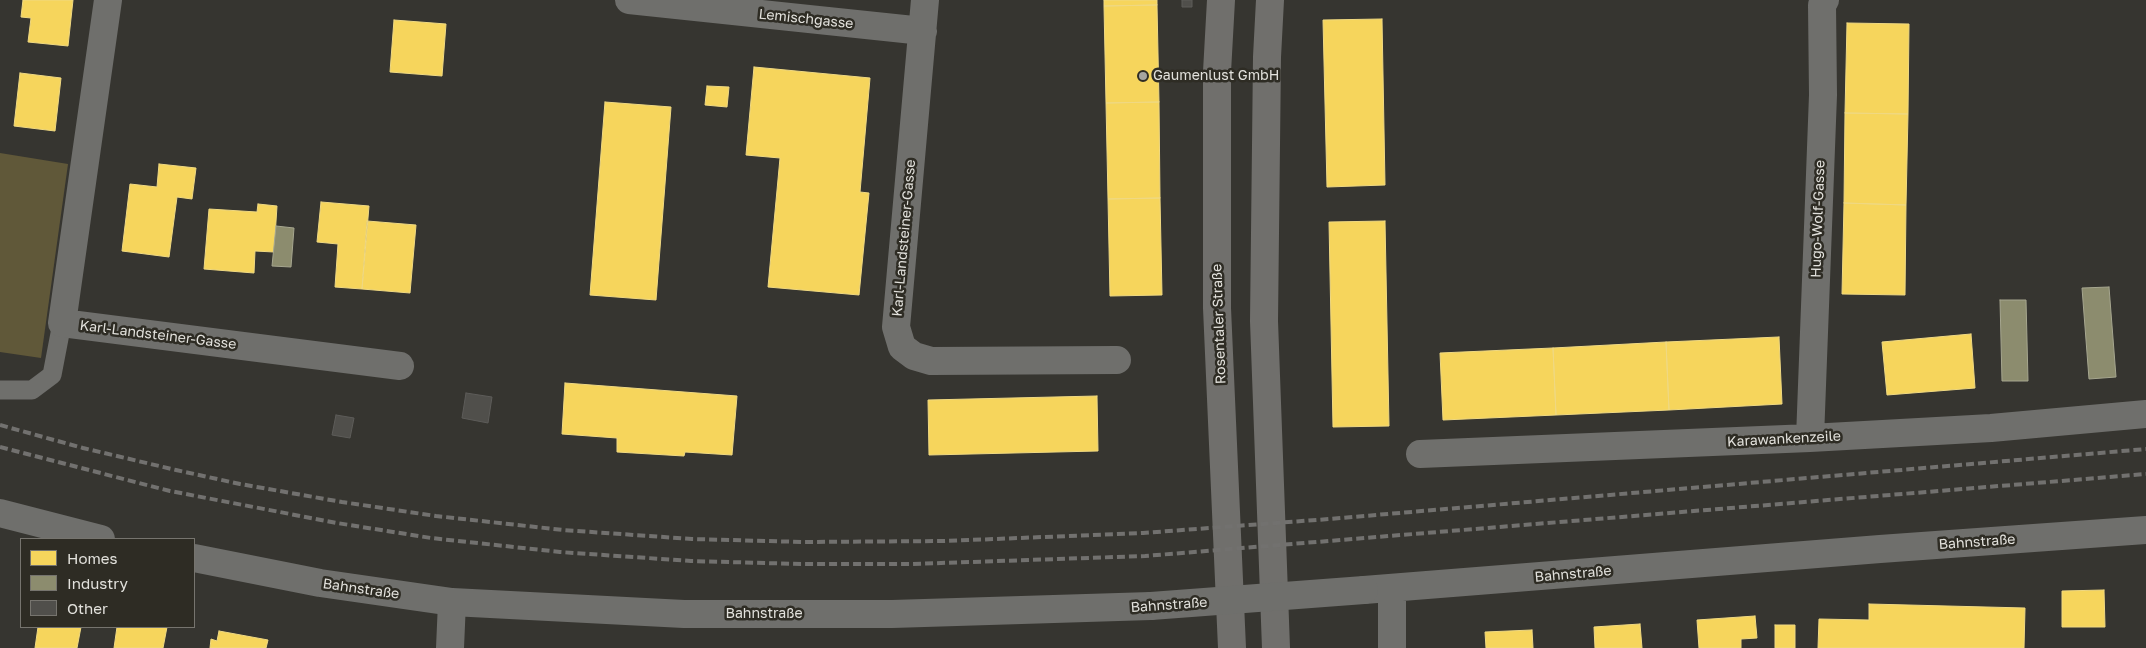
<!DOCTYPE html>
<meta charset="utf-8">
<style>
body{margin:0}
#map{position:relative;width:2146px;height:648px;overflow:hidden;background:#363530;font-family:"Golos Text",sans-serif}
canvas{display:block}
.legend{position:absolute;left:20px;top:538px;width:175px;height:90px;box-sizing:border-box;background:#2e2c24;border:1px solid #76746e;margin:0;padding:6px 9px;list-style:none;font-size:15px;color:#e2e1dc}
.legend li{display:flex;align-items:center;gap:10px;height:25px}
.legend b{width:25px;border:1px solid #76746e}
</style>
<div id="map">
<canvas width="2146" height="648"></canvas>
<ul class="legend">
<li><b style="height:14px;background:#f6d55c"></b>Homes</li>
<li><b style="height:14px;background:#8c8c6e"></b>Industry</li>
<li><b style="height:14px;background:#504f4b"></b>Other</li>
</ul>
</div>
<script>
const context = document.querySelector('canvas').getContext('2d');
context.lineJoin = 'round';
function paint(path, color) {
  context.fillStyle = color;
  context.fill(path, 'evenodd');
}
function poly(rows) {
  const path = new Path2D();
  for (const r of rows) {
    path.moveTo(r[0], r[1]);
    for (let i = 2; i < r.length; i += 2) path.lineTo(r[i], r[i + 1]);
  }
  return path;
}
function trace(path, color, width, dash) {
  context.strokeStyle = color;
  context.lineWidth = width;
  context.lineCap = dash ? 'butt' : 'round';
  context.setLineDash(dash || []);
  context.stroke(path);
}
function label(font, color, halo, rows, align = 'center') {
  context.font = font + ' "Golos Text",sans-serif';
  context.lineWidth = 5;
  context.setLineDash([]);
  context.textBaseline = 'middle';
  context.strokeStyle = halo;
  context.fillStyle = color;
  for (const [text, x, y, turn = 0] of rows) {
    context.save();
    context.translate(x, y);
    context.rotate((+turn || 0) * Math.PI / 180);
    context.textAlign = isNaN(turn) ? turn : align;
    if (halo) context.strokeText(text, 0, 0);
    context.fillText(text, 0, 0);
    context.restore();
  }
}
const green = poly([
 [0,153,68,164,41,358,0,352]
]);
const homes = poly([
 [23,0,73,0,68,46,28,42,31,18,21,17,23,0],
 [1104,0,1157,0,1157,5,1104,6,1104,0],
 [1157,5,1159,102,1106,103,1104,6,1157,5],
 [1382,19,1385,185,1327,187,1323,20,1382,19],
 [394,20,446,24,442,76,390,72,394,20],
 [1847,23,1909,24,1908,114,1845,113,1847,23],
 [754,67,870,78,860,192,869,193,859,295,768,287,780,158,746,155,754,67],
 [20,73,61,78,55,131,14,126,20,73],
 [707,86,729,87,727,107,705,105,707,86],
 [605,102,671,107,656,300,590,295,605,102],
 [1159,102,1160,198,1108,199,1106,103,1159,102],
 [1845,113,1908,114,1906,205,1844,203,1845,113],
 [159,164,196,168,192,199,177,197,169,257,122,251,130,184,157,187,159,164],
 [1160,198,1162,295,1110,296,1108,199,1160,198],
 [321,202,369,206,362,289,335,287,338,244,317,242,321,202],
 [1844,203,1906,205,1905,295,1842,294,1844,203],
 [258,204,277,206,274,252,255,251,254,273,204,269,209,209,257,212,258,204],
 [367,221,416,225,410,293,362,289,367,221],
 [1385,221,1389,426,1333,427,1329,222,1385,221],
 [1971,334,1975,388,1887,395,1882,342,1971,334],
 [1779,337,1782,404,1669,410,1666,342,1779,337],
 [1666,342,1669,410,1556,415,1553,348,1666,342],
 [1553,348,1556,415,1443,420,1440,353,1553,348],
 [565,383,737,396,732,455,685,452,684,456,617,452,617,438,562,434,565,383],
 [1097,396,1098,451,929,455,928,400,1097,396],
 [2104,590,2105,627,2062,627,2062,591,2104,590],
 [1869,604,2025,608,2024,648,1818,648,1819,619,1869,620,1869,604],
 [1755,616,1757,638,1741,639,1741,648,1699,648,1697,620,1755,616],
 [1640,624,1642,648,1595,648,1594,627,1640,624],
 [1775,625,1795,625,1795,648,1775,648,1775,625],
 [35,627,81,627,77,648,35,648,38,627,35,627],
 [117,627,167,627,163,648,114,648,117,627],
 [1532,630,1533,648,1486,648,1485,632,1532,630],
 [219,631,268,640,266,648,210,648,211,639,217,641,219,631]
]);
const industry = poly([
 [276,226,294,228,291,267,272,266,276,226],
 [2109,287,2116,377,2089,379,2082,288,2109,287],
 [2000,300,2026,300,2028,381,2002,381,2000,300]
]);
const building = poly([
 [1182,0,1192,0,1192,7,1182,7,1182,0],
 [466,393,492,397,488,423,462,418,466,393],
 [336,415,354,418,350,438,332,435,336,415]
]);
const service = poly([
 [0,390,32,390,52,375,62,323]
]);
const minor = poly([
 [108,0,62,323,400,366],
 [629,0,923,31],
 [925,0,896,327,902,347,914,356,931,361,1117,360],
 [1810,438,1823,95,1822,5,1825,0],
 [1420,454,1810,438,1991,428,2146,414],
 [0,513,101,539],
 [194,558,320,583,452,602,684,614,892,614,1151,606],
 [1364,590,1880,549,2146,530],
 [450,648,452,602],
 [1392,648,1392,589]
]);
const primary = poly([
 [1221,0,1217,72,1217,308,1232,648],
 [1270,0,1267,57,1264,321,1276,648]
]);
const rail = poly([
 [0,425,83,448,176,470,240,484,342,502,436,516,563,530,692,539,803,542,945,541,1143,533,1329,519,2146,449],
 [0,447,170,491,337,523,431,538,560,552,691,561,801,564,912,564,1145,556,2146,474]
]);
const minorBridge = poly([
 [1151,606,1364,590]
]);
const markers = [
 [1143,76,5,"#a6a5a0"]
];
const streetNames = [
 ["Lemischgasse",806,19,6],
 ["Hugo-Wolf-Gasse",1818,219,-88],
 ["Karl-Landsteiner-Gasse",904,238,-85],
 ["Rosentaler Straße",1219,324,-92],
 ["Karl-Landsteiner-Gasse",158,335,7],
 ["Karawankenzeile",1784,439,-3],
 ["Bahnstraße",1977,542,-4],
 ["Bahnstraße",1573,574,-5],
 ["Bahnstraße",361,589,8],
 ["Bahnstraße",1169,605,-4],
 ["Bahnstraße",764,614]
];
const poiNames = [
 ["Gaumenlust GmbH",1153,76]
];
paint(green, '#605839');
paint(homes, '#f6d55c');
trace(homes, '#f0d982', 1);
paint(industry, '#8c8c6e');
trace(industry, '#a6a68f', 1);
paint(building, '#504f4b');
trace(building, '#5d5c59', 1);
trace(service, '#6f6f6c', 19);
trace(minor, '#6f6f6c', 28);
trace(primary, '#706f6c', 28);
trace(rail, '#72716f', 4, [8, 4]);
trace(minorBridge, '#6f6f6c', 28);
for (const [x, y, r, color] of markers) {
  const dot = new Path2D();
  dot.arc(x, y, r, 0, 2 * Math.PI);
  context.fillStyle = color;
  context.fill(dot);
  trace(dot, '#2e2c24', 2);
}
label('14px', '#e2e1dc', '#2e2c24', streetNames);
label('14px', '#e2e1dc', '#2e2c24', poiNames, 'left');
</script>
